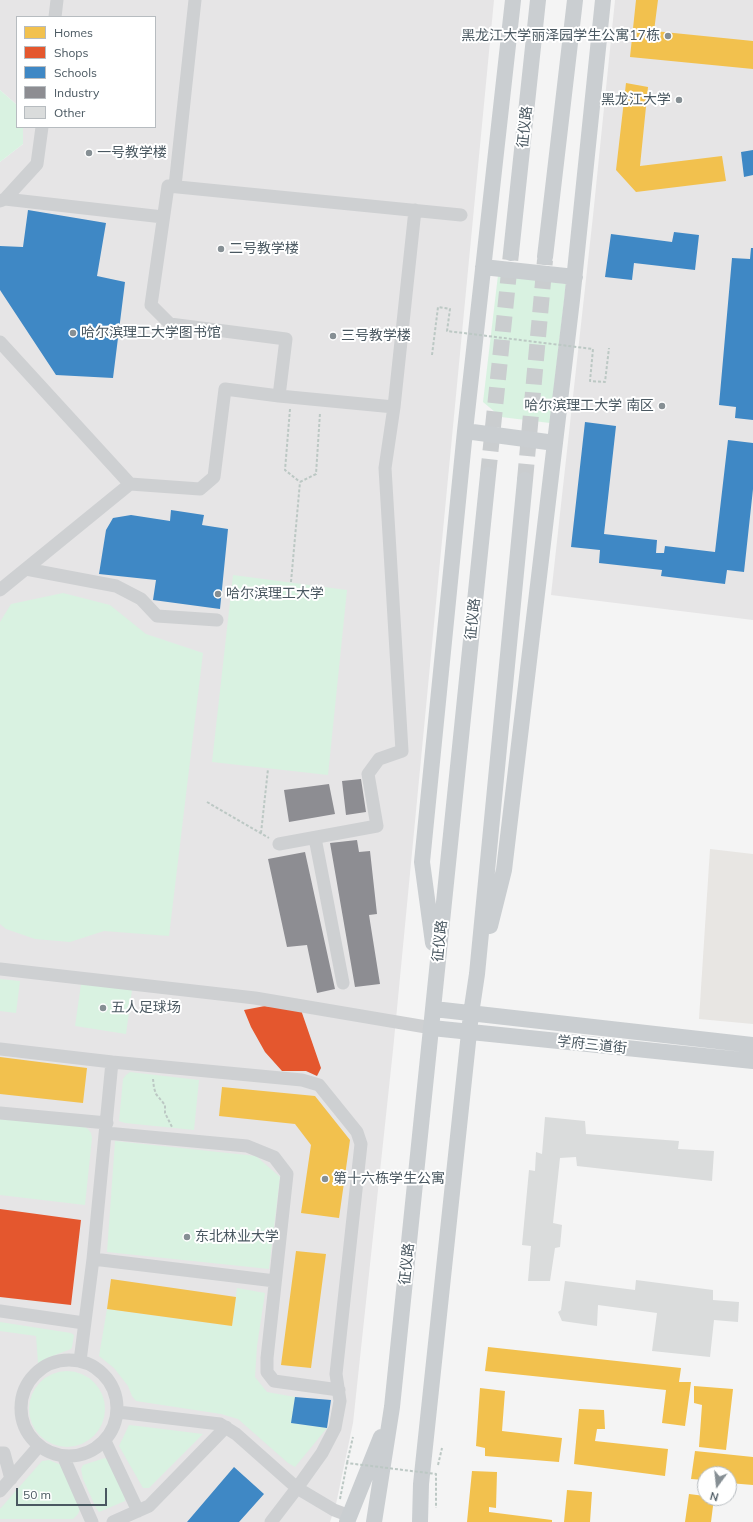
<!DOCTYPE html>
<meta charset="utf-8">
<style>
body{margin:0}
#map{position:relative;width:753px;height:1522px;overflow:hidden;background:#f4f4f4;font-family:Mulish,sans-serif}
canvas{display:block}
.legend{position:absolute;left:16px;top:16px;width:140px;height:112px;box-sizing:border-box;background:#fff;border:1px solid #b7bcc0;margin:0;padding:5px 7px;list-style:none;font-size:12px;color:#4a5861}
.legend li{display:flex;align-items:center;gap:8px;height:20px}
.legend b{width:20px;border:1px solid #b7bcc0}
.north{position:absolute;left:697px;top:1466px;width:40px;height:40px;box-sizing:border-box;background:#fff;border:1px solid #b7bcc0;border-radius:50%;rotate:195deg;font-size:11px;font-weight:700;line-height:16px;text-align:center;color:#4a5861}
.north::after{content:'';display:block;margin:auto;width:14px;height:18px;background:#868f94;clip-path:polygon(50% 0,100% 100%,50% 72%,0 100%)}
.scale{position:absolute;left:16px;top:1488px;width:91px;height:18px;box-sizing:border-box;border:2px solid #4a5861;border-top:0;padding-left:5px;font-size:12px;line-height:14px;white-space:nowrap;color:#4a5861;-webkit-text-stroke:3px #fff;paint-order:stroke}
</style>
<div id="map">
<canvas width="753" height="1522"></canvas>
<ul class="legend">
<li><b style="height:11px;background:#f2c14e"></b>Homes</li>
<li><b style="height:11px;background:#e4572e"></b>Shops</li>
<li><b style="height:11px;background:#3f88c5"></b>Schools</li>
<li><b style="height:11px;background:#8d8d92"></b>Industry</li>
<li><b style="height:11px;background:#dadcdc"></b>Other</li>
</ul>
<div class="north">N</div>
<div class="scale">50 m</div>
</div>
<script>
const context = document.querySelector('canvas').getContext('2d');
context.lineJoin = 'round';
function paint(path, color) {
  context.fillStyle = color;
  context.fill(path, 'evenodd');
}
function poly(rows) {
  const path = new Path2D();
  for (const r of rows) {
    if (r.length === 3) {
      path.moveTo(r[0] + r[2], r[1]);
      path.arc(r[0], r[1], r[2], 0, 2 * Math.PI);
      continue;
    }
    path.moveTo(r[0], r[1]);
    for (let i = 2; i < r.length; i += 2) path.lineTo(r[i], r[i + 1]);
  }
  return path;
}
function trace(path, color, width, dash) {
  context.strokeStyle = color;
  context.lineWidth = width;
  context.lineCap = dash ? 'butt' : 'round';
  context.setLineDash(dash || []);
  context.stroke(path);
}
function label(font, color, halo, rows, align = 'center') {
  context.font = font + ' Mulish,"Noto Sans SC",sans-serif';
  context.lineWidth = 4;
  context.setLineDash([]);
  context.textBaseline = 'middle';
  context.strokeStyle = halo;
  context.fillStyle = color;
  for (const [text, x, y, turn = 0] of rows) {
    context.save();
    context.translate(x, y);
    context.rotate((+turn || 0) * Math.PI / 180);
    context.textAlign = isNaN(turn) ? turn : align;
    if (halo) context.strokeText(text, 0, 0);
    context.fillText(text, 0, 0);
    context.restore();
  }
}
const commercial = poly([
 [710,849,753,854,753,1024,699,1019]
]);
const education = poly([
 [0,0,494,0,393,1050,353,1423,336,1504,330,1522,0,1522,0,162,23,144,23,127,155,127,155,17,17,17,17,105,0,90],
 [615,0,753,0,753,620,551,595,593,216]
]);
const green = poly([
 [0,90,17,105,17,127,23,127,23,144,0,162],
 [498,275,566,284,550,423,501,417,483,402],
 [233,575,347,590,328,775,212,762],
 [63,593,110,605,146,634,203,653,169,936,104,931,70,942,35,939,6,929,0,924,0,622,11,604],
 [0,979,20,981,16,1013,0,1011],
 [81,984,132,990,126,1034,75,1026],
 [130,1072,199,1080,194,1130,125,1123,119,1121,123,1079,126,1075],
 [0,1119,83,1126,88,1129,91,1133,92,1138,85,1205,0,1195],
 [115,1141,256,1156,280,1177,269,1269,107,1252],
 [237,1288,265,1293,257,1346,255,1377,267,1392,295,1397,292,1423,327,1428,295,1467,288,1463,238,1419,221,1414,136,1401,132,1396,128,1386,114,1368,99,1356,107,1309,232,1326],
 [0,1322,71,1333,74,1335,72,1347,71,1349,47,1358,38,1363,36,1336,0,1331],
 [67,1409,38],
 [129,1425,138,1426,203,1434,149,1488,143,1488,119,1446],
 [105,1458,108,1460,124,1493,125,1501,99,1512,96,1508,83,1479,81,1469,83,1465],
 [49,1460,61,1465,80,1509,78,1514,73,1519,0,1519,0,1509,42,1461]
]);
const homes = poly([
 [636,0,658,0,654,31,753,41,753,69,630,57],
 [626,83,648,87,640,166,722,156,726,181,636,192,616,170],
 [0,1057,87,1068,83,1103,0,1094],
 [222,1087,315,1096,350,1140,339,1218,301,1213,311,1145,295,1124,219,1116],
 [296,1251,326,1254,311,1368,281,1365],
 [111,1279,236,1297,232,1326,107,1309],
 [488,1347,681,1368,679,1382,691,1382,685,1426,662,1423,666,1390,485,1371],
 [694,1386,733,1389,726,1450,699,1447,702,1405,694,1403],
 [480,1388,505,1391,502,1431,562,1438,559,1462,485,1456,485,1448,476,1446],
 [579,1409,604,1410,605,1429,597,1429,595,1441,668,1449,665,1476,574,1464],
 [695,1451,753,1457,753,1485,729,1483,729,1474,705,1474,705,1480,691,1479],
 [472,1471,497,1472,496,1508,489,1507,489,1512,552,1520,552,1522,467,1522],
 [567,1490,592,1492,590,1522,564,1522],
 [689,1494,705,1496,705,1498,714,1498,711,1522,685,1522]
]);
const shops = poly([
 [265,1006,301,1010,321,1068,317,1076,306,1071,282,1071,265,1052,251,1027,244,1010],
 [0,1209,81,1220,71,1305,0,1297]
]);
const schools = poly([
 [753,150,753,175,744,177,741,152],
 [28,210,106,223,97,276,125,282,113,378,56,375,0,290,0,246,23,247],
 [674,232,699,235,695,270,634,263,632,280,605,277,611,234,672,242],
 [751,248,753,248,753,420,735,418,736,407,719,405,732,258,750,259],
 [585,422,616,426,604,534,657,540,656,553,664,553,665,546,715,552,728,440,753,443,753,489,744,572,727,570,725,584,661,576,662,570,599,563,600,550,571,547],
 [171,510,204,515,202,525,228,529,220,609,153,600,156,580,99,574,106,530,113,518,131,515,170,521],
 [295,1397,331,1400,327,1428,291,1423],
 [234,1467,264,1494,239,1522,187,1522]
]);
const industry = poly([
 [361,779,366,812,346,815,342,781],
 [329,784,335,814,289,822,284,790],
 [357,840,359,852,370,851,377,914,369,915,380,984,355,987,330,843],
 [305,852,335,989,317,993,307,945,287,947,268,859]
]);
const building = poly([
 [545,1117,585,1121,586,1134,679,1141,678,1149,714,1151,712,1181,577,1166,576,1157,560,1158,553,1223,562,1225,560,1247,555,1248,550,1281,528,1281,531,1246,522,1245,529,1170,535,1171,536,1152,542,1154],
 [636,1280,713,1290,713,1300,739,1302,738,1322,714,1320,710,1357,652,1351,657,1313,598,1305,597,1326,562,1321,558,1312,561,1310,565,1281,635,1290]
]);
const majorTunnel = poly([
 [488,475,511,253],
 [525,480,545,260]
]);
const path = poly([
 [290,409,285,470,300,482],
 [300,482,316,474,320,413],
 [291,582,300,482],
 [207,802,269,838],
 [261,833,268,769],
 [153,1079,154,1088,156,1094,165,1105,165,1113,172,1127],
 [347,1463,353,1437],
 [438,1465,442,1448]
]);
const minor = poly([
 [55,17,57,0],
 [175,186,195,0],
 [5,199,163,217],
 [0,201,5,199,37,164,42,127],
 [0,342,130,484],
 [279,396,286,339,170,324,151,305,168,186,461,215],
 [394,407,415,210],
 [26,569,116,586,141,599,157,616,217,620],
 [0,590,130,484,200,489,214,477,225,389,279,396,394,407,385,468,402,751,379,759,368,774,377,826,279,844],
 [315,838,343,983],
 [0,969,255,998,432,1028],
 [0,1049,112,1062,93,1259,80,1361],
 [112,1062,302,1080,319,1085,357,1132,361,1144,336,1374,340,1401,335,1428,322,1453,297,1488,334,1510,350,1516],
 [0,1113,107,1123],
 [106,1133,247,1146,274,1157,287,1174,267,1358,267,1372,274,1381,339,1390],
 [93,1259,275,1281],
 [0,1311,84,1323],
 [69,1408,48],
 [118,1412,220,1424,236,1434,297,1488,271,1522],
 [105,1441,138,1511],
 [0,1453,4,1453,11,1479],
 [63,1456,92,1522],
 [0,1491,39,1446],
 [113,1522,149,1506,226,1427]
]);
const major = poly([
 [511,253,538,0],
 [545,257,575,0],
 [483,267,575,277],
 [465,431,555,443],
 [490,926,504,870,572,300,603,0],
 [433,943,422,862,465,431,513,0],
 [434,1009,753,1045],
 [432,1028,753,1061],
 [347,1522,381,1437],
 [374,1522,392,1407,488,475],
 [420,1522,421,1484,471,1014,477,974,525,480]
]);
const pathBridge = poly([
 [432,355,438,307,450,309,447,331,593,349,590,381,605,382,609,348],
 [340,1499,347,1463,436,1474,436,1508]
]);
const markers = [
 [668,36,4,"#868f94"],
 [679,100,4,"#868f94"],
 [89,153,4,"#868f94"],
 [221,249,4,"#868f94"],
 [73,333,4,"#868f94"],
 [333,336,4,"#868f94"],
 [662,406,4,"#868f94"],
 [218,594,4,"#868f94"],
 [103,1008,4,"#868f94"],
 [325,1179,4,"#868f94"],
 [187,1237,4,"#868f94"]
];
const poiNames = [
 ["黑龙江大学丽泽园学生公寓17栋",660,36,"right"],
 ["黑龙江大学",671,100,"right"],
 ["一号教学楼",97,153],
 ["二号教学楼",229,249],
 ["哈尔滨理工大学图书馆",81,333],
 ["三号教学楼",341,336],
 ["哈尔滨理工大学 南区",654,406,"right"],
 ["哈尔滨理工大学",226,594],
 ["五人足球场",111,1008],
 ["第十六栋学生公寓",333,1179],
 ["东北林业大学",195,1237]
];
const streetNames = [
 ["征仪路",525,127,-84],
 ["征仪路",473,619,-84],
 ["征仪路",440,941,-84],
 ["学府三道街",592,1045,6],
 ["征仪路",407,1264,-84]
];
paint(commercial, '#e8e6e3');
paint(education, '#e6e5e6');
paint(green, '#d9f2e1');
paint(homes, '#f2c14e');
paint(shops, '#e4572e');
paint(schools, '#3f88c5');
paint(industry, '#8d8d92');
paint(building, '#dadcdc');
trace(majorTunnel, '#cacdcf', 16, [16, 8]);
trace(path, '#bcc8c4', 2, [3, 2]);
trace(minor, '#ced0d2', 13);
trace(major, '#caced1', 16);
trace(pathBridge, '#bcc8c4', 2, [3, 2]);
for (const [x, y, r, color] of markers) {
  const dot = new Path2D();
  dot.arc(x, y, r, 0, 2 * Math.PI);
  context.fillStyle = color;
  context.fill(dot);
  trace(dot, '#fff', 1.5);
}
label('14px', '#4a5861', '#fff', poiNames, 'left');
label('14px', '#4a5861', '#fff', streetNames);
</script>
